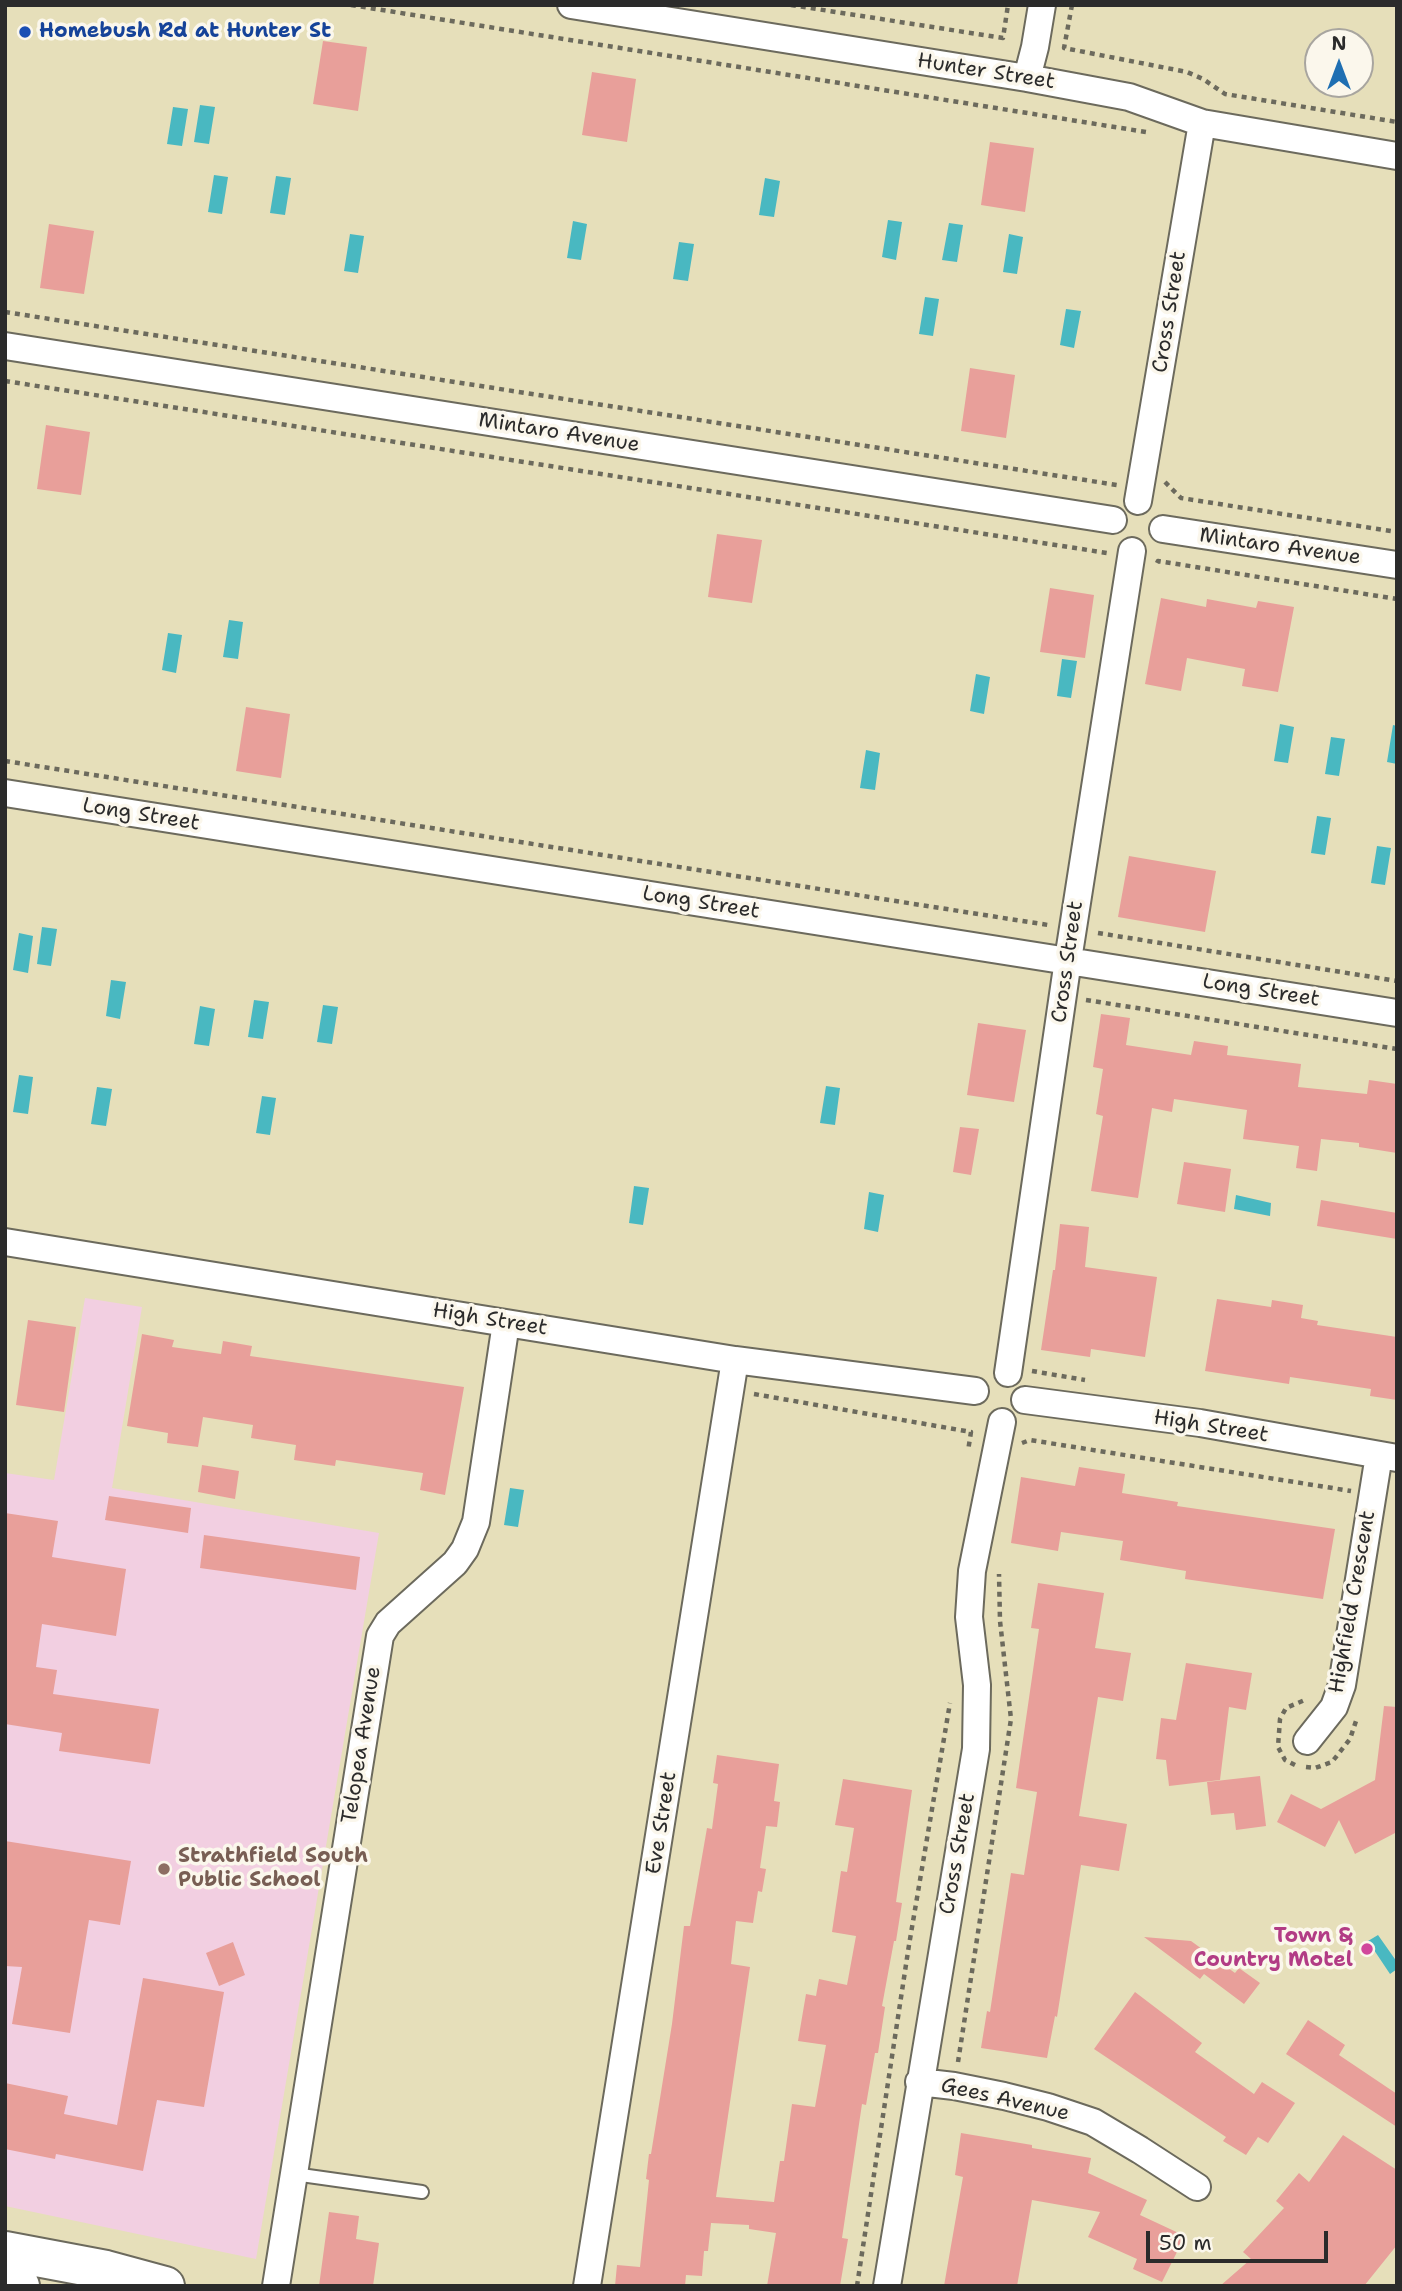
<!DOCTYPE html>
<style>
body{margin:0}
#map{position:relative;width:1402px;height:2291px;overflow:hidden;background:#e6dfba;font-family:"Shantell Sans",sans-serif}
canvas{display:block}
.frame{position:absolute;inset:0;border:7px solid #2b2b2b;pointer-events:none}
.north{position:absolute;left:1304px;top:28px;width:70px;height:70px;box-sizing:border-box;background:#fbf7ec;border:2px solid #a8a59f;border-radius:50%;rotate:0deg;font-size:19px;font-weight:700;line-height:28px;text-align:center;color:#2b2b2b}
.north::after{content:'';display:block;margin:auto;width:24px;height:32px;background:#1f6fb2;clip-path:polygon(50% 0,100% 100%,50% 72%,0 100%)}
.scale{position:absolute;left:1146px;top:2231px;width:182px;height:32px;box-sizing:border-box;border:4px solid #2b2b2b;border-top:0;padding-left:9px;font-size:21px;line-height:24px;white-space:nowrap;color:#2b2b2b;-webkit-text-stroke:5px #fbf7ec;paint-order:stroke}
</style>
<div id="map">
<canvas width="1402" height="2291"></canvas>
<div class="frame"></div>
<div class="north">N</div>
<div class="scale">50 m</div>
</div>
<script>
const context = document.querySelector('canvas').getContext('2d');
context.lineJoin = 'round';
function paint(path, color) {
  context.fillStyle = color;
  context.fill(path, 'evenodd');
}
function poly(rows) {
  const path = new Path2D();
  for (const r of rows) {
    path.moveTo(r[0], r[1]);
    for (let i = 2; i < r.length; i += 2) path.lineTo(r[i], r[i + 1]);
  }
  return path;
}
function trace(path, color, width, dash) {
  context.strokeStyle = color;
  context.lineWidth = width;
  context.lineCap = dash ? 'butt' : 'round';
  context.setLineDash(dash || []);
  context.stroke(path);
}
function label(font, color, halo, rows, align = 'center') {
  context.font = font + ' "Shantell Sans",sans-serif';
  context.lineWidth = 7;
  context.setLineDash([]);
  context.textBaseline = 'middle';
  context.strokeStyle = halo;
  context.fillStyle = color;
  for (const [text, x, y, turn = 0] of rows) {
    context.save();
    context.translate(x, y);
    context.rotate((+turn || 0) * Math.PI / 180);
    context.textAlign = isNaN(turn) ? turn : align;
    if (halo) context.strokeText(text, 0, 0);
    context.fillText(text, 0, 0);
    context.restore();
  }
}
const built = poly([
 [85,1298,142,1307,112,1488,379,1533,256,2259,5,2206,5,1473,54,1480]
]);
const water = poly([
 [200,105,215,107,209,144,194,142],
 [173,107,188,109,182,146,167,144],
 [214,175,228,177,222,214,208,212],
 [276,176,291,178,285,215,270,213],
 [765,178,780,181,774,217,759,215],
 [888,220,902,222,896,260,882,257],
 [573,221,587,224,581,260,567,258],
 [949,223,963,225,957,262,942,260],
 [350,234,364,236,358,273,344,271],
 [1009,234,1023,237,1017,274,1003,272],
 [679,242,694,244,688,281,673,279],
 [925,297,939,299,933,336,919,334],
 [1066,309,1081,311,1074,348,1060,345],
 [229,620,243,622,238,659,223,657],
 [168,633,182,635,176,673,162,670],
 [1062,659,1077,661,1071,698,1057,696],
 [976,674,990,677,984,714,970,711],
 [1280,724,1294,727,1288,763,1274,761],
 [1393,725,1397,726,1397,764,1387,762],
 [1331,737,1345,739,1339,776,1325,774],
 [866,750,880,753,875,790,860,788],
 [1317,816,1331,818,1325,855,1311,853],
 [1377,846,1391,848,1385,885,1371,883],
 [42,927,57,929,51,966,37,964],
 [19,933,33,936,28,973,13,970],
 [111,980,126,982,120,1019,106,1016],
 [254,1000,269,1002,263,1039,248,1037],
 [323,1005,338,1007,332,1044,317,1042],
 [200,1006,215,1009,209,1046,194,1044],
 [19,1075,33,1077,28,1114,13,1112],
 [826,1086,840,1088,835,1125,820,1123],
 [97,1087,112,1089,106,1126,91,1124],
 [262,1096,276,1098,270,1135,256,1133],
 [634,1186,649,1188,643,1225,629,1223],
 [869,1192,884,1195,878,1232,864,1229],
 [1236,1195,1271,1203,1270,1216,1234,1209],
 [510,1488,524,1490,518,1527,504,1525],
 [1378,1935,1397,1962,1397,1969,1390,1974,1368,1941]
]);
const building = poly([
 [323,41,367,47,358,111,313,104],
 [592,72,636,79,627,142,582,135],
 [990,142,1034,148,1025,212,981,205],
 [49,224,94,231,84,294,40,288],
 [970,368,1015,375,1006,438,961,431],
 [46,425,90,432,81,495,37,489],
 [717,534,762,540,752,603,708,597],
 [1050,588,1094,595,1085,658,1040,652],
 [1161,598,1206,607,1207,599,1256,608,1258,601,1294,607,1278,692,1242,686,1245,669,1187,658,1181,691,1145,684],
 [246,707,290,714,281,778,236,771],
 [1129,856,1216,871,1205,932,1118,917],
 [1101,1014,1130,1018,1126,1045,1191,1055,1194,1041,1228,1046,1227,1055,1301,1064,1298,1087,1367,1094,1369,1080,1397,1084,1397,1153,1359,1147,1359,1143,1321,1139,1317,1171,1296,1168,1299,1146,1243,1139,1247,1110,1174,1099,1172,1112,1152,1108,1138,1198,1091,1191,1103,1116,1096,1114,1103,1069,1093,1067],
 [978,1023,1026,1030,1014,1102,967,1095],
 [960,1127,979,1129,971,1175,953,1172],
 [1184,1162,1231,1169,1225,1212,1177,1204],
 [1321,1200,1397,1213,1397,1239,1317,1226],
 [1060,1224,1089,1227,1085,1267,1157,1277,1145,1357,1091,1349,1090,1357,1041,1350,1053,1270,1055,1270],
 [1217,1299,1271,1307,1272,1300,1303,1305,1301,1318,1318,1321,1317,1325,1397,1337,1397,1400,1370,1396,1371,1389,1290,1377,1289,1384,1205,1371],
 [28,1320,76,1327,64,1412,16,1405],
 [142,1334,174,1340,172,1347,221,1354,223,1341,252,1346,250,1356,464,1387,445,1495,420,1490,423,1473,336,1460,335,1466,294,1460,296,1445,251,1438,253,1425,203,1417,198,1447,167,1443,168,1433,127,1426],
 [202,1465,239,1471,235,1499,198,1492],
 [1079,1467,1125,1474,1122,1493,1178,1502,1177,1506,1335,1529,1323,1599,1185,1579,1186,1571,1120,1560,1123,1541,1061,1532,1058,1551,1011,1543,1021,1477,1075,1486],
 [109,1496,191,1508,188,1533,105,1520],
 [5,1513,58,1521,52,1557,126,1569,116,1636,42,1624,36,1667,57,1670,53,1694,159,1709,150,1764,59,1751,62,1733,5,1724],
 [204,1535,360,1557,356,1590,200,1568],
 [1038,1583,1104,1593,1095,1648,1131,1653,1123,1701,1098,1697,1079,1816,1127,1824,1119,1871,1081,1865,1057,2017,1055,2016,1047,2058,981,2048,987,2011,990,2012,1011,1873,1024,1875,1037,1792,1016,1788,1039,1629,1031,1628],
 [1186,1663,1252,1673,1246,1710,1229,1707,1220,1780,1169,1786,1166,1760,1156,1759,1161,1718,1176,1720],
 [1384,1706,1397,1707,1397,1832,1355,1854,1339,1820,1325,1847,1277,1822,1291,1794,1321,1809,1375,1780],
 [717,1755,779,1764,774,1801,780,1802,777,1827,766,1826,760,1868,766,1869,762,1892,758,1891,753,1923,736,1921,731,1964,750,1967,716,2197,774,2202,780,2161,784,2161,792,2104,815,2107,826,2045,798,2041,806,1994,816,1996,819,1979,847,1985,856,1936,832,1932,841,1871,847,1872,854,1828,835,1825,843,1779,912,1790,896,1902,902,1903,896,1941,894,1941,882,2006,885,2007,878,2053,875,2053,866,2105,862,2104,842,2238,848,2239,840,2286,767,2286,776,2233,749,2229,749,2225,711,2223,708,2251,704,2251,702,2276,686,2275,685,2286,615,2286,617,2265,640,2267,649,2180,646,2179,649,2154,651,2154,672,2024,684,1926,690,1926,707,1828,712,1829,718,1784,713,1783],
 [1260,1776,1266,1826,1236,1830,1234,1813,1211,1815,1207,1782],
 [5,1841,131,1861,120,1925,89,1920,70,2033,12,2024,22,1967,5,1966],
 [1144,1937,1191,1941,1235,1973,1239,1968,1260,1983,1244,2004,1204,1974,1200,1979],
 [233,1942,245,1975,219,1986,206,1953],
 [143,1978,224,1992,204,2107,157,2100,143,2171,56,2154,55,2159,5,2149,5,2083,68,2096,64,2114,117,2125],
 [1135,1992,1202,2043,1195,2052,1254,2094,1262,2082,1295,2103,1268,2143,1258,2137,1246,2155,1223,2141,1226,2137,1094,2049],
 [1308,2020,1345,2045,1339,2055,1397,2094,1397,2127,1286,2054],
 [961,2133,1032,2145,1032,2148,1091,2158,1088,2173,1147,2200,1140,2215,1185,2236,1162,2282,1133,2269,1137,2259,1088,2237,1100,2212,1032,2200,1017,2286,944,2286,963,2177,955,2175],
 [1343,2135,1397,2170,1397,2245,1364,2286,1220,2286,1251,2259,1243,2252,1284,2208,1276,2201,1299,2173,1309,2182],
 [329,2212,359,2216,356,2239,379,2243,373,2286,319,2286]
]);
const path = poly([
 [351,5,1146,132],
 [791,5,1003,38,1008,5],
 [1072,5,1064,48,1187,72,1203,79,1225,94,1397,122],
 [5,312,1117,485],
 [5,381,1107,553],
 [1165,482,1181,498,1397,532],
 [1157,563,1158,561,1397,599],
 [5,761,1048,925],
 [1098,933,1397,981],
 [1086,1000,1397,1049],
 [1032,1371,1085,1380],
 [754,1394,971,1432,968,1451],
 [1022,1443,1030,1440,1351,1491],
 [1295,1765,1285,1760,1278,1747,1280,1719,1286,1708,1307,1699],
 [1306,1767,1315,1768,1332,1762,1350,1739,1356,1721],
 [958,2062,1011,1719,1000,1621,999,1574],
 [857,2286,909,1945,950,1703]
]);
const lane = poly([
 [294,2174,422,2192]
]);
const street = poly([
 [571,5,1027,78,1129,97,1202,123,1397,156],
 [1027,78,1035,47,1042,5],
 [5,346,1113,520],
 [1138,501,1202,123],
 [1163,529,1397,565],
 [5,793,1397,1013],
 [5,1242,735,1360,975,1391],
 [1008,1373,1068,960,1132,551],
 [1025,1400,1200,1423,1397,1458],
 [1307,1741,1334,1707,1342,1685,1379,1455],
 [919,2082,954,2086,1004,2096,1048,2107,1093,2122,1140,2150,1197,2187],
 [276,2286,380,1636,388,1623,455,1563,465,1549,476,1522,506,1323],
 [587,2286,735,1360],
 [887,2286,976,1749,977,1685,969,1617,972,1571,1002,1422]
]);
const highway = poly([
 [5,2251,106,2270,165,2286],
 [5,2283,20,2286]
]);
const markers = [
 [25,32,7,"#1a4fb4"],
 [164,1869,7,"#8d6e63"],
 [1367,1949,7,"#d1479c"]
];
const transitNames = [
 ["Homebush Rd at Hunter St",39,32]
];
const streetNames = [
 ["Hunter Street",986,72,9],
 ["Cross Street",1170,312,-81],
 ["Mintaro Avenue",559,433,9],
 ["Mintaro Avenue",1280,547,8],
 ["Long Street",141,815,9],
 ["Long Street",701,903,9],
 ["Cross Street",1068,962,-82],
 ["Long Street",1261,991,9],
 ["High Street",490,1320,9],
 ["High Street",1211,1427,9],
 ["Highfield Crescent",1353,1602,-80],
 ["Telopea Avenue",362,1745,-81],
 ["Eve Street",662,1823,-81],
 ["Cross Street",958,1854,-80],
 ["Gees Avenue",1005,2100,13]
];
const educationNames = [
 ["Strathfield South",178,1857],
 ["Public School",178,1881]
];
const hotelNames = [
 ["Town &",1353,1937],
 ["Country Motel",1353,1961]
];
paint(built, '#f2cfe1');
paint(water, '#49b8c1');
paint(building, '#e89f9a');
trace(lane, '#6c6a5d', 16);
trace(street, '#6c6a5d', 30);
trace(highway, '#6c6a5d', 42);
trace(path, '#6c6a5d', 4.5, [5, 5]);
trace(lane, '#fff', 12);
trace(street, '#fff', 26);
trace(highway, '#fff', 38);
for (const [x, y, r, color] of markers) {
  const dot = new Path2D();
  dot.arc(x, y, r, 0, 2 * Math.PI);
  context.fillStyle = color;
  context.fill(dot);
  trace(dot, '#fbf7ec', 2.5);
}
label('bold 21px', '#164399', '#fbf7ec', transitNames, 'left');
label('21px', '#2b2b2b', '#fbf7ec', streetNames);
label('bold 21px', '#785e54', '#fbf7ec', educationNames, 'left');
label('bold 21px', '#b23c85', '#fbf7ec', hotelNames, 'right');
</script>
